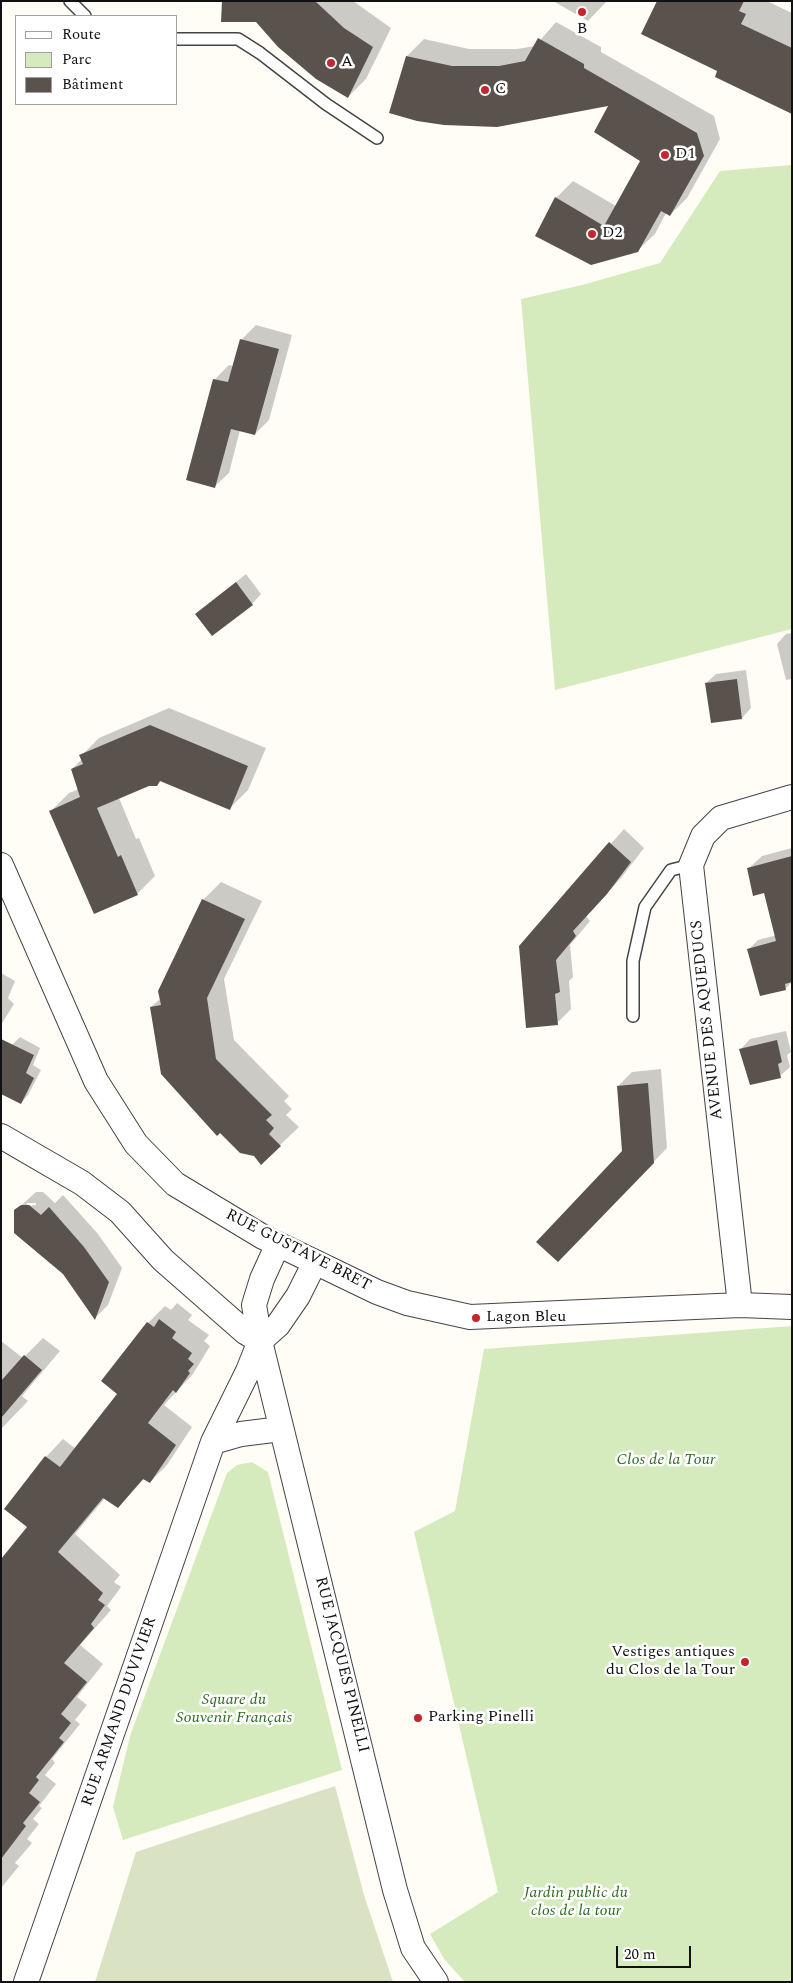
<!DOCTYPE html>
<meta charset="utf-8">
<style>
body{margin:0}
#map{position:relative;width:793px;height:1983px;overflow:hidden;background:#fffdf5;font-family:Spectral,serif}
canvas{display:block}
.frame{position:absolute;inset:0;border:2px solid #111;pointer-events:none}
.legend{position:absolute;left:15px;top:15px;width:162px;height:90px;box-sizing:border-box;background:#fff;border:1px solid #a0a0a0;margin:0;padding:6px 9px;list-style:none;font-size:15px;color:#111}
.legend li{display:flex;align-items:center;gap:10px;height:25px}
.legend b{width:25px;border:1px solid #a0a0a0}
.scale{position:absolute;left:616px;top:1946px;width:75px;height:22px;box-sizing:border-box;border:2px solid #111;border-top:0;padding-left:6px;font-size:15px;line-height:18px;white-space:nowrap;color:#111;-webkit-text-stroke:4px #fff;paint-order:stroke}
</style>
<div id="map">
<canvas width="793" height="1983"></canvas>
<div class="frame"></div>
<ul class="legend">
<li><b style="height:6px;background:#fff"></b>Route</li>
<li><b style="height:14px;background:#d5ebbd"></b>Parc</li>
<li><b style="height:14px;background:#5a524d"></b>Bâtiment</li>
</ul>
<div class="scale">20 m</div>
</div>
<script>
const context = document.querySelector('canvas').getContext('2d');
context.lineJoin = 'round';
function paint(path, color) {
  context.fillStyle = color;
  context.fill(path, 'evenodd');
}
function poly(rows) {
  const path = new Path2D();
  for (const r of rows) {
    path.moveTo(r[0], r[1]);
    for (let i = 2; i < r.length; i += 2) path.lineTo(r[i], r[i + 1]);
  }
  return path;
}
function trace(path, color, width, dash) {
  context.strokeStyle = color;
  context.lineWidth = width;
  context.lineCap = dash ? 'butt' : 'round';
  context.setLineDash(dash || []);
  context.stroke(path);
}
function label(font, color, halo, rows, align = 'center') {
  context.font = font + ' Spectral,serif';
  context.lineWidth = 5;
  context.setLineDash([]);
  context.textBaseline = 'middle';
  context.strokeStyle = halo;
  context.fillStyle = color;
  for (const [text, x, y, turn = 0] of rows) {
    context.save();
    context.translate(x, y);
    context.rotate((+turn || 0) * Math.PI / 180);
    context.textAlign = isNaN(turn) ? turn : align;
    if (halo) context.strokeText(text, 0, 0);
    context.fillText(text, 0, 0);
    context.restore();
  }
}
const green = poly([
 [792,165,792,629,555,690,521,299,582,285,660,263,720,171],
 [792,1326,792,1982,465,1982,444,1959,430,1934,498,1892,414,1532,455,1511,484,1349],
 [252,1462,268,1472,342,1770,123,1840,113,1807,130,1736,227,1473,237,1465]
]);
const cemetery = poly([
 [335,1786,364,1895,393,1982,95,1982,136,1852]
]);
const shadow = poly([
 [223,1,353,1,391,28,366,79,348,97,256,21],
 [553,1,607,1,588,21],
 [658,1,767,1,792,13,792,113,719,70],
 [556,22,601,47,601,52,714,116,720,139,687,198,670,215,666,213,655,234,637,251,556,198,573,181,616,206,641,161,611,104,391,112,407,56,424,39,469,49,517,49,535,46],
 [256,325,292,335,269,420,255,434,240,430,229,473,214,487,188,479,215,379,229,365,234,366,242,339],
 [246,574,261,594,252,604,197,614],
 [792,633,792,679,786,680,777,644,786,634],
 [746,670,751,708,742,718,712,722,706,683,716,674],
 [169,708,266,748,248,790,230,808,161,780,157,785,149,785,119,798,136,839,139,838,155,876,137,894,51,811,69,793,79,789,72,769,82,759,81,756,99,738],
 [624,829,644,848,621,878,586,916,590,921,570,945,573,977,569,981,571,1009,557,1023,520,946],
 [792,848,792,918,765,892,748,869,762,856],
 [221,882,262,901,224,979,234,1040,289,1096,284,1101,292,1109,286,1115,299,1127,261,1163,151,1007,161,998,203,900],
 [792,931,792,982,785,989,749,949,758,940],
 [1,973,15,981,8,998,14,1004,1,1025],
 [786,1031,791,1052,787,1055,790,1067,780,1076,741,1049,750,1039],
 [20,1037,40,1048,33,1065,41,1070,28,1095,21,1103,12,1045],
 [661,1069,667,1148,572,1247,623,1151,618,1086,632,1072],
 [36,1192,43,1192,55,1203,63,1195,98,1234,122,1268,108,1305,95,1318,64,1273,15,1211],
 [27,1203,36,1203,36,1205,27,1206],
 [177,1303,192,1315,188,1320,209,1335,204,1341,210,1346,193,1374,164,1405,192,1427,167,1465,150,1482,144,1479,118,1507,105,1498,75,1534,120,1575,114,1582,121,1587,107,1606,111,1610,80,1645,103,1664,77,1697,87,1705,75,1720,80,1724,52,1759,55,1763,45,1775,56,1784,39,1806,42,1808,33,1819,39,1824,27,1839,32,1843,15,1863,19,1866,1,1888,1,1561,28,1527,6,1509,46,1457,63,1439,76,1449,119,1393,148,1323,165,1306,171,1310],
 [43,1338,60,1351,22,1396,28,1401,1,1429,1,1341,23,1358]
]);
const building = poly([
 [222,1,315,1,344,28,373,47,348,98,316,79,278,47,256,22,221,22],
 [657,1,744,1,739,11,746,14,741,24,792,48,792,114,715,77,717,71,641,34],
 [538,38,584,64,584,68,697,133,704,156,670,216,661,211,638,252,591,265,535,236,555,197,604,226,640,161,594,132,608,106,497,127,444,125,417,121,389,113,406,56,452,66,499,66,525,61],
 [240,339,279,349,255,435,231,429,215,488,186,480,213,379,228,382],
 [236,582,253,605,212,636,195,614],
 [737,679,742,719,711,723,705,683],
 [150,725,248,766,230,810,160,781,157,786,149,786,97,808,118,857,121,855,138,895,94,914,49,811,80,797,71,769,83,764,79,755],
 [609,842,631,862,607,894,573,931,576,936,556,960,560,992,555,994,558,1025,526,1028,519,946],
 [792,856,792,982,785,984,786,990,760,996,747,949,776,941,764,893,753,896,747,868],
 [202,899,245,919,207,998,216,1059,272,1115,266,1120,274,1128,269,1134,281,1146,261,1165,254,1156,240,1153,220,1133,217,1136,161,1074,150,1007,161,1005,158,991],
 [1,1039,34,1055,26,1073,34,1078,21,1104,1,1094],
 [777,1040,782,1062,778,1064,781,1078,750,1085,739,1049],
 [648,1083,654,1163,558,1262,536,1242,622,1151,617,1086],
 [21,1205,29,1205,41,1215,49,1207,84,1247,109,1282,95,1320,63,1274,14,1233,14,1210],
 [159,1319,176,1332,172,1338,192,1353,188,1359,194,1364,188,1371,190,1373,176,1393,173,1390,148,1423,176,1445,150,1483,143,1479,118,1508,103,1498,58,1552,103,1593,98,1600,105,1605,91,1624,94,1628,64,1663,87,1682,61,1714,71,1723,59,1738,64,1742,36,1777,39,1780,29,1793,40,1802,23,1823,26,1826,1,1859,1,1559,27,1527,4,1509,45,1456,60,1467,77,1445,117,1394,101,1381,147,1322,154,1327],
 [24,1355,42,1370,1,1418,1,1381]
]);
const service = poly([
 [70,1,85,16],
 [176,39,238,39,260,53,326,104,377,138],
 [633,1016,633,961,645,907,671,870,691,865]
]);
const minor = poly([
 [1,865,96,1081,136,1144,175,1184,263,1237,377,1292,407,1303,470,1317,740,1305,792,1307],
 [1,1136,82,1183,120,1212,163,1260,245,1332,260,1341],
 [278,1244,262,1279,254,1305,260,1341,395,1890,413,1948,436,1982],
 [740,1305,691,865,703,836,721,818,792,797],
 [213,1442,241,1434,281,1429],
 [26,1982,213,1442,248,1371,260,1341,278,1325,298,1296,315,1262]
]);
const markers = [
 [582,12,5,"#c4262e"],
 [331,63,5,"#c4262e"],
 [485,90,5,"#c4262e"],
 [665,155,5,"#c4262e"],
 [592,234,5,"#c4262e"],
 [476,1318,5,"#c4262e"],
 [745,1662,5,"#c4262e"],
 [418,1718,5,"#c4262e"]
];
const poiNames = [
 ["B",582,30,"center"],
 ["A",341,63],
 ["C",495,90],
 ["D1",675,155],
 ["D2",602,234],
 ["Lagon Bleu",486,1318],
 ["Vestiges antiques",735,1653,"right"],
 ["du Clos de la Tour",735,1671,"right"],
 ["Parking Pinelli",428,1718]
];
const streetNames = [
 ["AVENUE DES AQUEDUCS",708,1020,-96],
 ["RUE GUSTAVE BRET",298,1251,27],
 ["RUE JACQUES PINELLI",341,1665,76],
 ["RUE ARMAND DUVIVIER",120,1712,-71]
];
const parkNames = [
 ["Clos de la Tour",666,1461],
 ["Square du",234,1701],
 ["Souvenir Français",234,1719],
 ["Jardin public du",576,1894],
 ["clos de la tour",576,1912]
];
paint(green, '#d5ebbd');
paint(cemetery, '#d9e3c4');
paint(shadow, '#0003');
paint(building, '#5a524d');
trace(service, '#444', 14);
trace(minor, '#444', 26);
trace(service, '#fff', 11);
trace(minor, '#fff', 24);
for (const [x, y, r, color] of markers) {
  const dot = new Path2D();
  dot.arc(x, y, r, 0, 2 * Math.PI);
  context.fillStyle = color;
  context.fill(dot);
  trace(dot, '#fff', 2);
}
label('16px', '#111', '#fff', poiNames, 'left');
label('16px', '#111', '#fff', streetNames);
label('italic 16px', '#2f6b1f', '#fff', parkNames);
</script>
